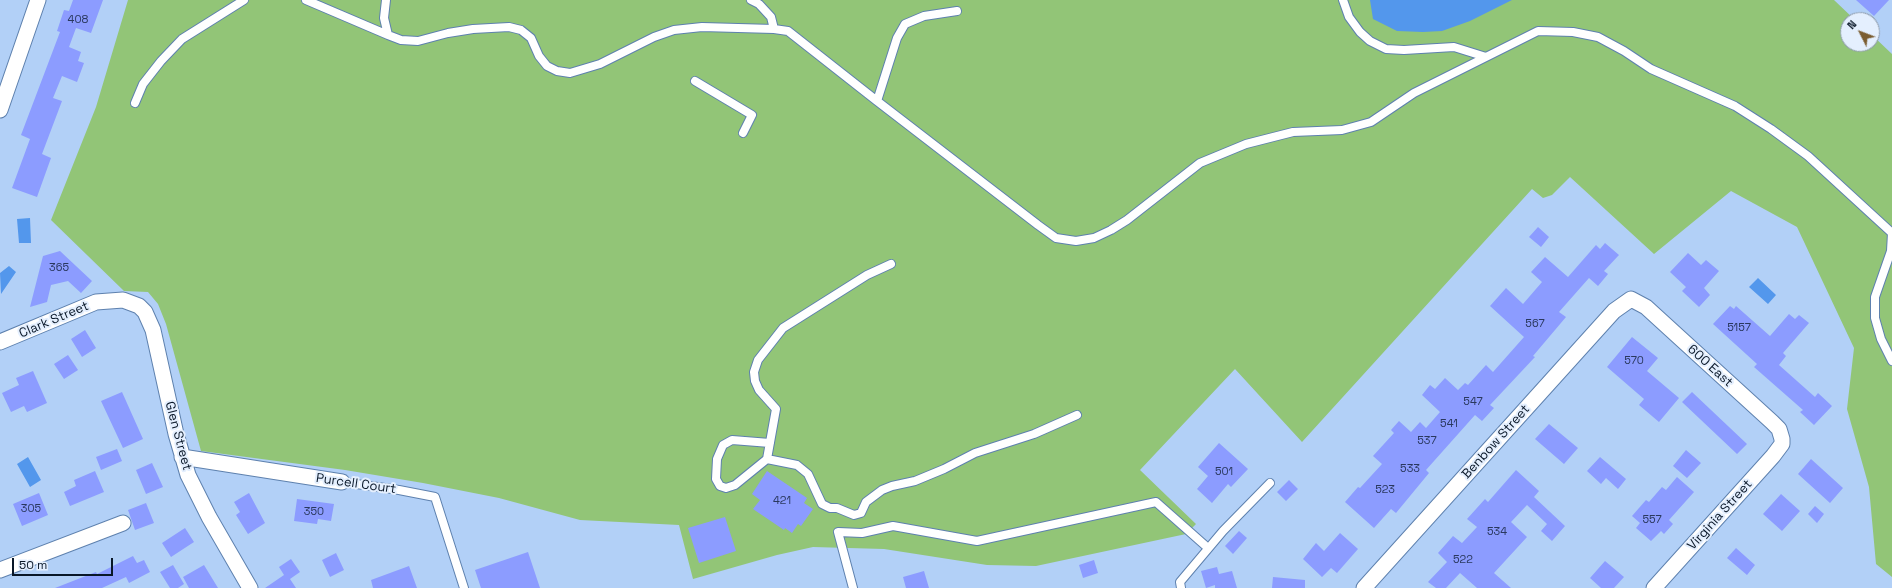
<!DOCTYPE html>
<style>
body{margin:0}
#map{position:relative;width:1892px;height:588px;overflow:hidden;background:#b2d0f7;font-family:"Space Grotesk",sans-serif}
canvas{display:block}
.north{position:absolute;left:1840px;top:12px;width:40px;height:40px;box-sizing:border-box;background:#e4effe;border:1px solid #8c99a8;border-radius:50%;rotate:312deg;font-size:11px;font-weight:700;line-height:16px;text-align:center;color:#091728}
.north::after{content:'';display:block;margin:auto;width:14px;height:18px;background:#7b5d31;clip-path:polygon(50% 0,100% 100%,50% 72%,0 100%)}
.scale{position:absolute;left:12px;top:558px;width:101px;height:18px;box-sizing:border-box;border:2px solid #091728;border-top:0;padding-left:5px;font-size:12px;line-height:14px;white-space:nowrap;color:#091728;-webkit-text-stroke:3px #e4effe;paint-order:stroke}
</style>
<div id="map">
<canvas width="1892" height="588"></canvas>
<div class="north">N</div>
<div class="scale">50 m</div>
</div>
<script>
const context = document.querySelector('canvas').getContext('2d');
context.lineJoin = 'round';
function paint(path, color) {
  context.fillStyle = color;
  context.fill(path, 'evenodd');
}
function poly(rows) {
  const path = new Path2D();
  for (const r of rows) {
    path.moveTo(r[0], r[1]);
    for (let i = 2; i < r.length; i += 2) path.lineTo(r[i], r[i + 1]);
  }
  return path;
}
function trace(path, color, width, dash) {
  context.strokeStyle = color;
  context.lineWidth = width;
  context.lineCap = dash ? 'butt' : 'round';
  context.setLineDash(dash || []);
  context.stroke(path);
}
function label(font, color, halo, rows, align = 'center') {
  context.font = font + ' "Space Grotesk",sans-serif';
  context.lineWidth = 4;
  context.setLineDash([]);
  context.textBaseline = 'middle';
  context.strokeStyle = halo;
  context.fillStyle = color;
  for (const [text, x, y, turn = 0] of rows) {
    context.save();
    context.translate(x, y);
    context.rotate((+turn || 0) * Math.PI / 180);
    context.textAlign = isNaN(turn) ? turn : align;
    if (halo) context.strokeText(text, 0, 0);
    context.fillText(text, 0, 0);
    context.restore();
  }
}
const green = poly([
 [128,0,1834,0,1855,20,1848,20,1848,44,1872,44,1872,35,1892,54,1892,577,1876,564,1869,487,1847,409,1854,348,1797,227,1731,191,1654,254,1570,177,1552,195,1543,198,1532,189,1302,442,1235,369,1140,470,1196,524,1186,534,1036,566,987,565,884,549,813,547,777,555,693,579,679,525,580,520,499,498,423,483,345,470,201,451,166,324,158,304,148,292,124,291,51,220,96,107]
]);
const water = poly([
 [1370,0,1512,0,1470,21,1442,31,1423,32,1397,31,1373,19],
 [30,218,31,243,19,243,17,219],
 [9,266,16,272,1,294,0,273],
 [1758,278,1776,295,1768,304,1749,287],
 [28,457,41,480,30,487,17,464]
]);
const building = poly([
 [73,0,103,0,91,33,76,28,69,47,81,52,78,61,84,63,77,82,62,76,53,98,62,101,42,154,51,158,37,197,12,188,30,139,21,135,60,32,57,31,64,10,69,11],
 [1856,0,1889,0,1874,16],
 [1538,227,1549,237,1541,247,1529,237],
 [1605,243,1619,255,1604,271,1608,274,1598,286,1589,278,1559,312,1566,317,1533,356,1535,357,1490,405,1494,408,1482,421,1475,415,1426,470,1429,473,1396,513,1391,509,1374,528,1345,502,1358,487,1360,488,1382,464,1373,456,1394,433,1391,430,1399,421,1411,432,1420,422,1426,428,1440,412,1422,395,1430,385,1435,389,1445,378,1458,390,1465,383,1468,385,1486,365,1493,372,1524,337,1490,306,1506,288,1523,304,1542,282,1531,272,1545,257,1568,277,1596,245,1600,249],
 [60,251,92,281,81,293,68,281,51,285,47,302,30,307,43,256],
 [1688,253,1701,265,1706,260,1719,271,1704,288,1710,295,1699,307,1682,291,1686,287,1670,272],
 [1730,306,1734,309,1736,306,1770,336,1789,314,1795,319,1799,315,1809,323,1783,353,1786,356,1779,365,1815,397,1818,393,1832,406,1814,425,1800,412,1803,410,1754,367,1757,364,1713,324],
 [85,330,96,348,82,357,71,339],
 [1632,337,1658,358,1647,371,1679,398,1659,422,1639,405,1644,399,1607,367],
 [68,355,78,370,64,379,54,364],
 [33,371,47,403,27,412,24,406,11,412,2,393,19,385,16,378],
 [122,392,143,439,123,448,101,401],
 [1692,392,1747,444,1737,454,1682,402],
 [1549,424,1578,448,1564,464,1535,439],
 [1219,443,1248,469,1231,487,1228,484,1212,503,1197,489,1208,476,1198,467],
 [117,449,122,461,101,470,96,457],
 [1686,450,1701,463,1687,478,1673,466],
 [1600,457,1626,479,1618,489,1606,478,1601,484,1587,471],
 [1811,459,1843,488,1830,503,1798,474],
 [152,463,163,487,146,494,136,470],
 [1516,470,1539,491,1534,497,1565,526,1552,541,1541,531,1547,524,1527,505,1511,522,1527,537,1494,573,1511,588,1477,588,1460,573,1446,588,1436,588,1428,582,1447,562,1438,553,1453,536,1462,543,1477,527,1467,519,1485,499,1488,502],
 [95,471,104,492,70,506,64,492,76,486,74,480],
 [767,471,807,498,804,503,813,509,801,526,798,524,792,533,785,528,784,530,753,509,760,500,752,494],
 [1677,477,1694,492,1669,520,1673,524,1664,534,1661,531,1651,541,1636,528,1640,523,1632,516,1646,500,1649,502,1662,487,1666,490],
 [1289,480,1298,489,1286,501,1277,492],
 [39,493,48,515,22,526,13,504],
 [249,493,265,523,248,534,236,515,240,512,234,502],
 [1781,494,1800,511,1782,531,1763,514],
 [297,499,334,504,331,521,318,519,317,524,294,521],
 [146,503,154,523,135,530,128,510],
 [1815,506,1824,514,1817,523,1808,514],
 [725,517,736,551,699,563,688,528],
 [185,528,194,542,171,557,162,543],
 [1239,531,1247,538,1233,554,1225,546],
 [1340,533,1358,549,1337,573,1331,568,1322,577,1303,559,1316,543,1324,551],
 [1736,548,1755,565,1747,575,1727,558],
 [528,552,540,588,481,588,475,570],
 [336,553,344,570,330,577,322,560],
 [133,556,137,563,144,560,150,572,129,583,126,577,102,588,55,588,96,572,97,574],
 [291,559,300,572,290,579,296,588,265,588,284,575,279,567],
 [1094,560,1098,573,1083,578,1079,565],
 [1605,561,1624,577,1614,588,1601,588,1590,578],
 [173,565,184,584,178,588,170,588,160,572],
 [204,565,218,588,189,588,183,577],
 [409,566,417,588,373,588,371,580],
 [1217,567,1219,574,1232,571,1237,588,1215,588,1215,585,1206,588,1201,571],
 [924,571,929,588,906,588,903,577],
 [1273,577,1305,580,1305,588,1272,588]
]);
const service = poly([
 [306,0,388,35,384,18,386,0],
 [751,0,759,4,771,17,774,29],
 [1343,0,1349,17,1360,32,1370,41,1386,49,1404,50,1454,47,1486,57],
 [957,11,924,16,905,24,897,38,877,101,1038,225,1056,238,1076,241,1094,238,1111,230,1127,220,1200,163,1246,144,1293,132,1342,130,1371,122,1414,93,1538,31,1573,32,1598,37,1624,51,1651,69,1735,106,1771,129,1808,156,1892,233,1891,251,1875,297,1875,318,1881,339,1892,361],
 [388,35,401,40,418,41,448,33,473,29,509,27,521,30,531,38,539,56,547,66,557,71,570,73,600,64,654,37,674,30,702,27,774,29,788,31,877,101],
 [695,81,752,115,743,133],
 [135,103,143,84,161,61,182,39,244,0],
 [770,443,732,440,723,445,717,459,716,479,720,486,726,488,735,485,767,459,797,465,808,474,822,504,830,508,837,508,854,515,861,513,866,502,882,490,892,486,915,481,944,469,975,453,1034,434,1077,415],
 [767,459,776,409,759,390,755,381,754,372,758,360,783,328,867,275,891,264],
 [342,482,399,490,435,497,464,588],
 [853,588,838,532,862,533,893,526,977,541,1156,502,1208,548],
 [1181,588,1180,582,1223,531,1270,483]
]);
const minor = poly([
 [0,110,38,0],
 [0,342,96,302,123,300,139,306,145,312,153,330,176,434,188,475,209,517,250,588],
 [182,457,342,482],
 [0,570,123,523],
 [1364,588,1614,311,1631,299,1646,307,1772,422,1779,429,1782,439,1782,444,1773,456,1654,588]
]);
const numberNames = [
 ["408",78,20],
 ["365",59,268],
 ["567",1535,324],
 ["5157",1739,328],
 ["570",1634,361],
 ["547",1473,402],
 ["541",1449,424],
 ["537",1427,441],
 ["533",1410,469],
 ["501",1224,472],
 ["523",1385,490],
 ["421",782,501],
 ["305",31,509],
 ["350",314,512],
 ["557",1652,520],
 ["534",1497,532],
 ["522",1463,560]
];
const streetNames = [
 ["Clark Street",54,320,-23],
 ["600 East",1710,366,42],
 ["Glen Street",178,436,75],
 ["Benbow Street",1496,442,-48],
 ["Purcell Court",356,484,8],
 ["Virginia Street",1720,515,-48]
];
paint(green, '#92c577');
paint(water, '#5397ec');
paint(building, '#8c9cff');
trace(service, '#5e81ae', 10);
trace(minor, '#5e81ae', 17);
trace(service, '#fff', 8);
trace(minor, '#fff', 15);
label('11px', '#2a385e', null, numberNames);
label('13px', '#091728', '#e4effe', streetNames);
</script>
